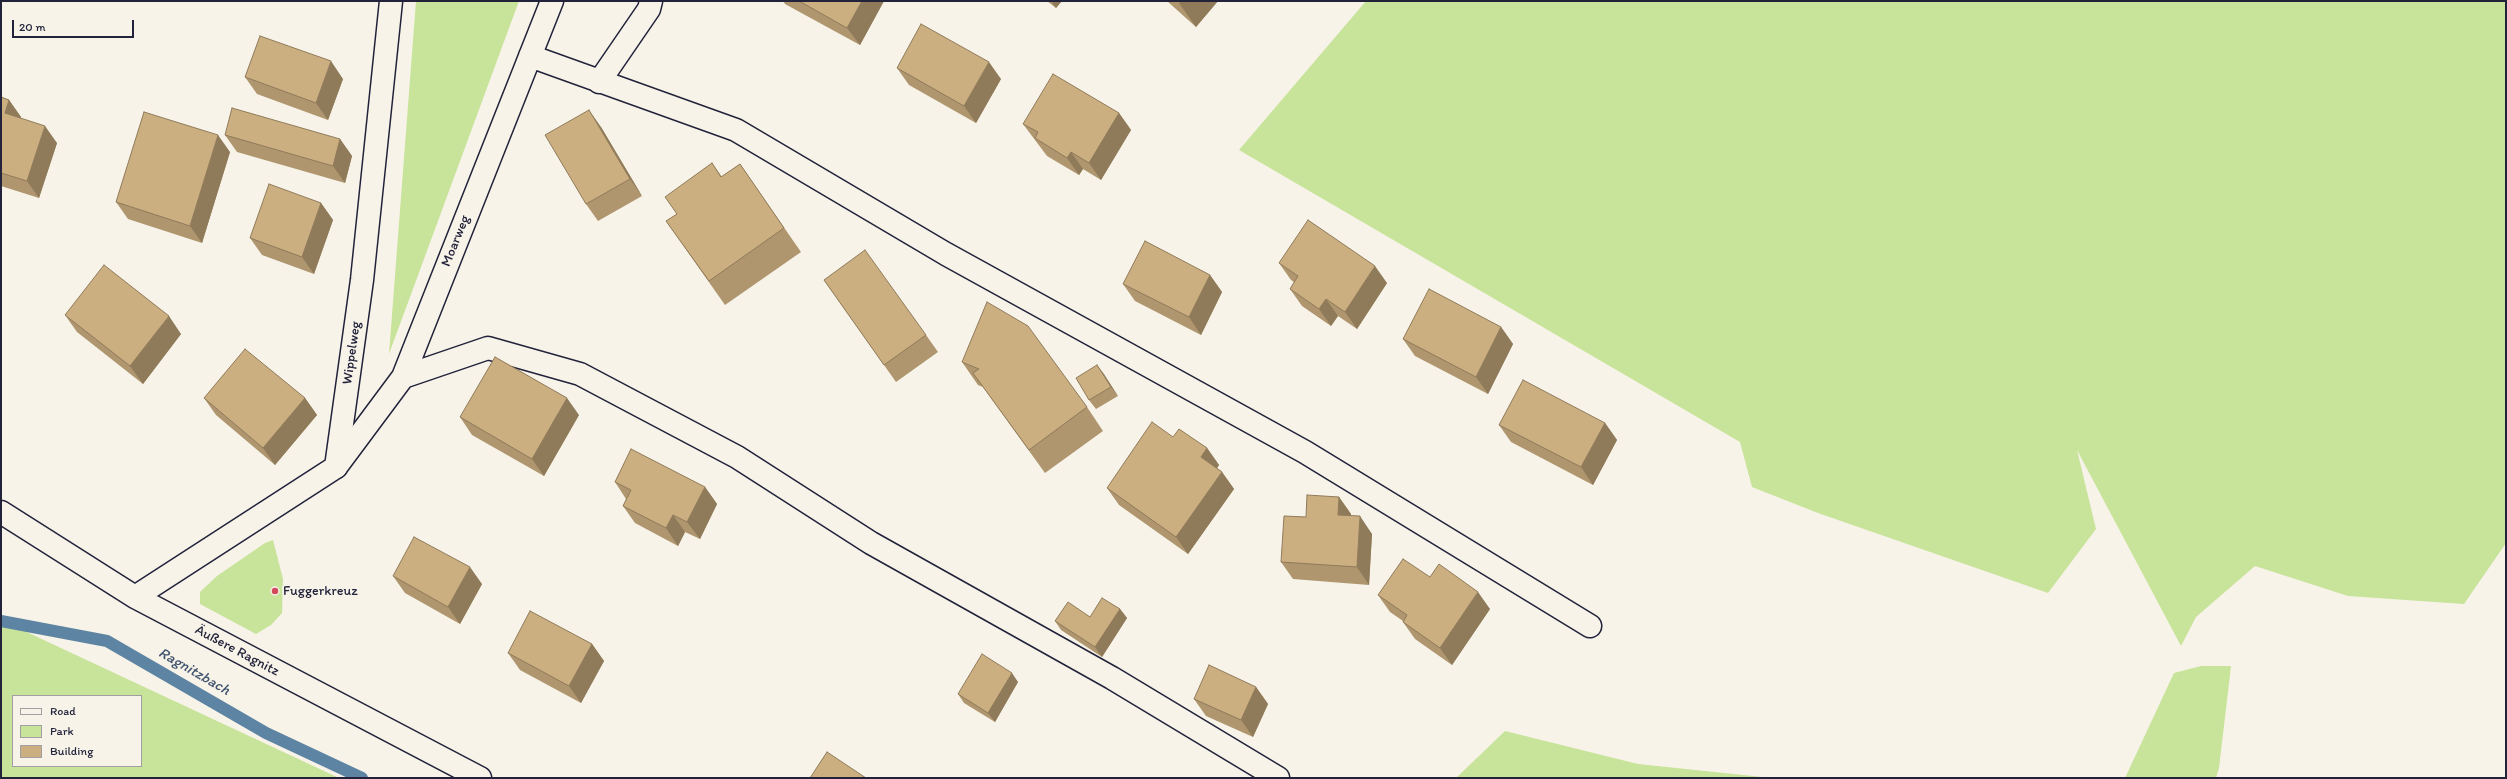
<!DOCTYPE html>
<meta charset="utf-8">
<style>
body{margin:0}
#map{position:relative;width:2507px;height:779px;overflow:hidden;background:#f7f3e8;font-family:Itim,sans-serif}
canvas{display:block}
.frame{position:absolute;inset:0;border:2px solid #22223b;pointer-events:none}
.legend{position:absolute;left:12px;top:695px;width:130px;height:72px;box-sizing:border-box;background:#f7f3e8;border:1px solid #a29fa3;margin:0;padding:5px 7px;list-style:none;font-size:12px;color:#22223b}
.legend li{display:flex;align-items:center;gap:8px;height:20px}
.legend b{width:20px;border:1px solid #a29fa3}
.scale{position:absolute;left:12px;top:20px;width:122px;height:18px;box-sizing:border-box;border:2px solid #22223b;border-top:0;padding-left:5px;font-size:12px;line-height:14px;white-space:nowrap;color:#22223b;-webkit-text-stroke:3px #f7f3e8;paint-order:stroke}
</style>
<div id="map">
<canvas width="2507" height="779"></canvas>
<div class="frame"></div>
<ul class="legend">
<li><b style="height:5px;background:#f7f3e8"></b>Road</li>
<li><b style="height:11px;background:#c8e39a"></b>Park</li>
<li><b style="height:11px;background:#ccaf81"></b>Building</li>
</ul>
<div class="scale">20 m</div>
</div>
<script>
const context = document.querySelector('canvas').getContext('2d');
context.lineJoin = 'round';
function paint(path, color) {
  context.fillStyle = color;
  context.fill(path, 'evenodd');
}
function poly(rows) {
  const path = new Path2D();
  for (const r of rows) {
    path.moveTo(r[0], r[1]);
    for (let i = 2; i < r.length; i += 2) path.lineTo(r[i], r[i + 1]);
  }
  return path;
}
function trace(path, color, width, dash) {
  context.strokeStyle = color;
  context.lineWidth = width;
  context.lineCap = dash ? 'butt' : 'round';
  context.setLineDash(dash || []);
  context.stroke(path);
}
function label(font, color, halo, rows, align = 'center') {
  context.font = font + ' Itim,sans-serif';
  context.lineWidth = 3.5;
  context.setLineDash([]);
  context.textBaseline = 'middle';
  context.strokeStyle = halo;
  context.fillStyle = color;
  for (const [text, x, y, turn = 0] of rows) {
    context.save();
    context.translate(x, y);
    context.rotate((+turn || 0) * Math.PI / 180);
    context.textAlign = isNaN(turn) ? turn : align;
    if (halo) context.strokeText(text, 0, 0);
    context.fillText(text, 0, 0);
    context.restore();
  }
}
const green = poly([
 [416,1,519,1,389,354],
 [1366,1,2506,1,2506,543,2464,604,2348,596,2255,566,2196,617,2181,646,2077,450,2096,529,2048,593,1818,513,1752,487,1740,442,1239,150],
 [273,540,283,579,282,613,271,625,256,634,200,604,200,592,217,576,265,543],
 [1,620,339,778,1,778],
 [13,696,141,696,141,766,13,766],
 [2201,666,2231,666,2219,768,2216,778,2125,778,2174,673],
 [1505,731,1638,764,1772,778,1456,778]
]);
const stream = poly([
 [1,621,107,641,266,733,362,778]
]);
const service = poly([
 [530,56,736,130,946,254,1305,452,1590,626],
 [599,82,649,9,651,1],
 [403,377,488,348,580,374,737,457,871,543,1112,678,1278,778],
 [336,467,403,377,552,1]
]);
const minor = poly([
 [1,512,135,597,480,778],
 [135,597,336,467,362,280,391,1]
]);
const wall = poly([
 [783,1,884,1,860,45,785,4],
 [1047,1,1062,1,1056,8],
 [1167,1,1218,1,1196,27],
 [897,68,1001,79,976,123,909,85],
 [245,77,343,79,328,120,257,94],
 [1,97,9,100,21,117,21,118,57,143,39,198,1,186],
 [1119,113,1131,130,1101,180,1083,169,1079,175,1047,156,1023,124],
 [601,127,642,196,598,221,586,204],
 [225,135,340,139,352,156,345,183,237,152],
 [230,152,202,243,128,219,116,202],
 [712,163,722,177,740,164,801,252,725,305,666,221,677,214],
 [321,203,333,220,314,274,262,255,250,238],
 [1279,263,1387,283,1357,329,1338,316,1331,326,1302,306,1290,289,1294,282,1291,280],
 [1210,275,1222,292,1201,335,1135,301,1123,284],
 [824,280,926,335,938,352,896,382],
 [65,315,181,334,143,384,77,332],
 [1501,327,1513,344,1488,394,1415,356,1403,339],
 [962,362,1087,407,1103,431,1045,473,983,387,978,385],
 [1097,365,1118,396,1096,409,1089,400],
 [204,398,305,398,317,415,275,465,216,415],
 [579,415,544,476,472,435,460,417],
 [1605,423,1617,440,1593,485,1511,442,1499,425],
 [1173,437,1207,448,1219,465,1217,468,1222,472,1234,489,1188,554,1119,505,1107,488],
 [615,482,705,487,717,504,700,539,685,532,678,546,635,523,623,506,626,499],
 [1339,497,1351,514,1351,516,1372,534,1369,585,1293,579,1281,562,1306,517],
 [393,576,482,584,460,624,405,593],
 [1430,577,1490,609,1452,665,1415,639,1403,622,1403,621,1390,612,1378,595],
 [1120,609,1127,618,1102,657,1061,630,1055,621,1090,617],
 [592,644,604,661,581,703,520,670,508,653],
 [1018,682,995,722,964,703,958,694],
 [1256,687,1268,704,1253,737,1206,716,1194,699]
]);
const shadedWall = poly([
 [862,1,884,1,860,45,847,28],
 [1051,1,1062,1,1056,8],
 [1181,1,1218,1,1196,27,1179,3],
 [331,61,343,79,328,120,316,103],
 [989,62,1001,79,976,123,964,106],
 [9,100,21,117,17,130,5,113],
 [589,110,601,127,642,196,630,179],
 [1119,113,1131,130,1101,180,1089,163],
 [45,126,57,143,39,198,27,181],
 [218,135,230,152,202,243,190,226],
 [340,139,352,156,345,183,333,166],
 [1071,152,1083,169,1079,175,1067,158],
 [321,203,333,220,314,274,302,257],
 [1375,266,1387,283,1357,329,1345,312],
 [1210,275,1222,292,1201,335,1189,317],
 [1326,299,1338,316,1331,326,1319,309],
 [169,316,181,334,143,384,130,366],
 [1501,327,1513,344,1488,394,1476,377],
 [1097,365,1104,374,1118,396,1111,387],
 [305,398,317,415,275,465,263,448],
 [567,398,579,415,544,476,532,459],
 [1605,423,1617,440,1593,485,1581,467],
 [1207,448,1219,465,1213,474,1201,457],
 [1222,472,1234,489,1188,554,1176,537],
 [705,487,717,504,700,539,687,522],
 [1339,497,1351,514,1350,532,1338,515],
 [673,515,685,532,678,546,666,528],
 [1360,516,1372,534,1369,585,1357,567],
 [470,567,482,584,460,624,448,607],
 [1478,592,1490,609,1452,665,1440,648],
 [1120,609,1127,618,1102,657,1095,647],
 [592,644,604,661,581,703,569,686],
 [1012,673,1018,682,995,722,988,713],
 [1256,687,1268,704,1253,737,1241,720]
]);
const building = poly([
 [799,1,862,1,847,28,799,1],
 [921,24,989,62,964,106,897,68,921,24],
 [260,36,331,61,316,103,245,77,260,36],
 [1053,74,1119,113,1089,163,1071,152,1067,158,1035,138,1038,132,1023,124,1053,74],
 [1,97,9,100,5,113,45,126,27,181,1,173,1,97],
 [232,108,340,139,333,166,225,135,232,108],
 [589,110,630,179,586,204,545,135,589,110],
 [144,112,218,135,190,226,116,202,144,112],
 [712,163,721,177,740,164,784,228,709,281,666,221,677,214,665,197,712,163],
 [269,184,321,203,302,257,250,238,269,184],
 [1308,220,1375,266,1345,312,1326,299,1319,309,1290,289,1298,276,1279,263,1308,220],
 [1145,241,1210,275,1189,317,1123,284,1145,241],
 [865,250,926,335,884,365,824,280,865,250],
 [104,265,169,316,130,366,65,315,104,265],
 [1429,289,1501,327,1476,377,1403,339,1429,289],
 [987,302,1028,326,1087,407,1029,450,973,373,979,369,962,362,987,302],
 [245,349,305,398,263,448,204,398,245,349],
 [495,357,567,398,532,459,460,417,495,357],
 [1097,365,1111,387,1089,400,1076,378,1097,365],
 [1523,380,1605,423,1581,467,1499,425,1523,380],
 [1152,422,1173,437,1179,429,1207,448,1201,457,1222,472,1176,537,1107,488,1152,422],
 [631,449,705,487,687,522,673,515,666,528,623,506,631,490,615,482,631,449],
 [1307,495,1339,497,1338,515,1360,516,1357,567,1281,562,1284,516,1306,517,1307,495],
 [414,537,470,567,448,607,393,576,414,537],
 [1403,559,1430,577,1439,564,1478,592,1440,648,1403,622,1407,615,1378,595,1403,559],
 [1102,598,1120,609,1095,647,1055,621,1068,602,1090,617,1102,598],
 [530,611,592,644,569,686,508,653,530,611],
 [982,654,1012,673,988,713,958,694,982,654],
 [1209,665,1256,687,1241,720,1194,699,1209,665],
 [827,752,866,778,810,778,827,752]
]);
const markers = [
 [275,591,4,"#d1495b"]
];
const streetNames = [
 ["Moarweg",456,241,-68],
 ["Wippelweg",352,353,-82],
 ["Äußere Ragnitz",237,651,28]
];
const poiNames = [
 ["Fuggerkreuz",283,591]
];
const waterNames = [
 ["Ragnitzbach",194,672,30]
];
paint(green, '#c8e39a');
trace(stream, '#5d84a2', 12);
trace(service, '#22223b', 25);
trace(minor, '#22223b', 25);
trace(service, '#f7f3e8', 22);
trace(minor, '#f7f3e8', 22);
paint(wall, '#af966f');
paint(shadedWall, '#8f7a5a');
paint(building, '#ccaf81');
trace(building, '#8f7a5a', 1);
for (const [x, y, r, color] of markers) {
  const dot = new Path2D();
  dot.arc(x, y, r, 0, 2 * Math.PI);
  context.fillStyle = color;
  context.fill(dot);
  trace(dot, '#f7f3e8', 1.5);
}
label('14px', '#22223b', '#f7f3e8', streetNames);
label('14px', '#22223b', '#f7f3e8', poiNames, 'left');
label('italic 15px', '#40536e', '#f7f3e8', waterNames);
</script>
